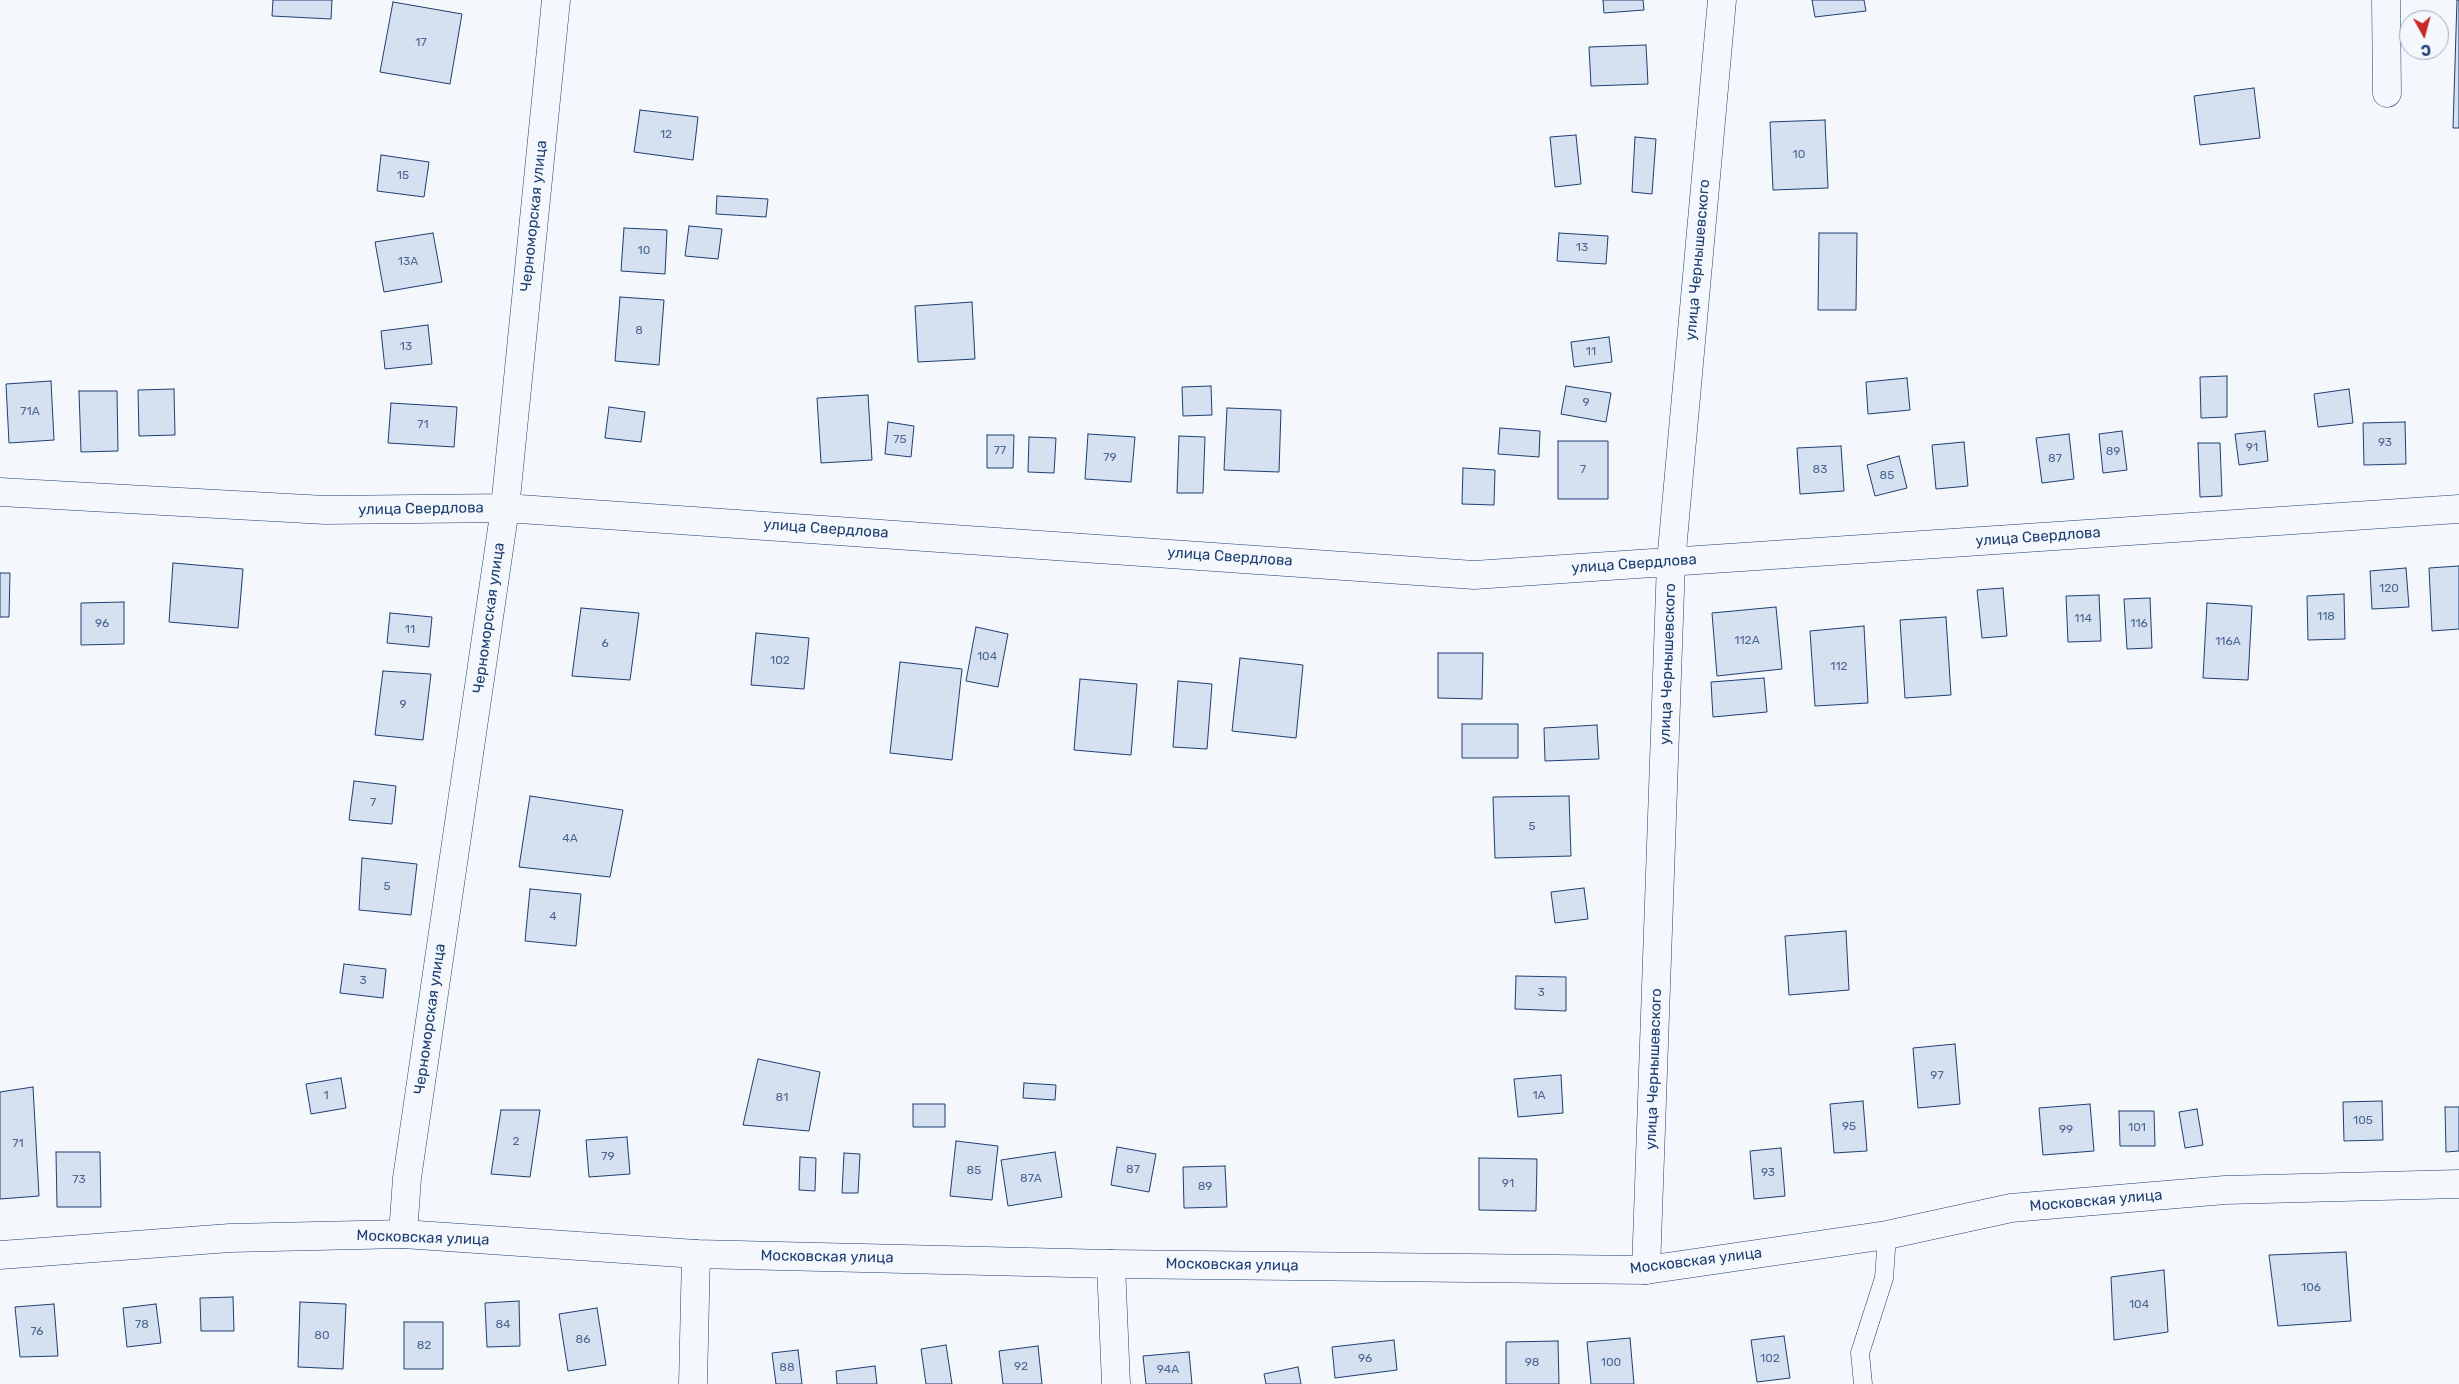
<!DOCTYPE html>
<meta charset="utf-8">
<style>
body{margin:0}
#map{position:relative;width:2459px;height:1384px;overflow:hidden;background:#f4f7fb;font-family:Rubik,sans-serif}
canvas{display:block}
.north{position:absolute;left:2399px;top:10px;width:50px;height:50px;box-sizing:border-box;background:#f4f7fb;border:1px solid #9eadc5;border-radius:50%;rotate:173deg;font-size:14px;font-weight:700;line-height:20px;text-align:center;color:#1d3f73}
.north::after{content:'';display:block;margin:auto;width:18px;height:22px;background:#c62828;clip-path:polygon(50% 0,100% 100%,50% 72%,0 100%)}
</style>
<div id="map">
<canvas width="2459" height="1384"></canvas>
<div class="north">С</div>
</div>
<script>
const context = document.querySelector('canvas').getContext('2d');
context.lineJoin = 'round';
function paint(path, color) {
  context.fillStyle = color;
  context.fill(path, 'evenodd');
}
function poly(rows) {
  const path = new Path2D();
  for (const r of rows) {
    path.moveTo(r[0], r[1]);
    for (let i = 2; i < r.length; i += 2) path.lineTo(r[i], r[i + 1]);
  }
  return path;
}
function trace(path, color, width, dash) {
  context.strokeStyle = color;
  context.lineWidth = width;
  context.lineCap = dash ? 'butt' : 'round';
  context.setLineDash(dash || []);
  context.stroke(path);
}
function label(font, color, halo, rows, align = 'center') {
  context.font = font + ' Rubik,sans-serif';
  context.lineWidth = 4;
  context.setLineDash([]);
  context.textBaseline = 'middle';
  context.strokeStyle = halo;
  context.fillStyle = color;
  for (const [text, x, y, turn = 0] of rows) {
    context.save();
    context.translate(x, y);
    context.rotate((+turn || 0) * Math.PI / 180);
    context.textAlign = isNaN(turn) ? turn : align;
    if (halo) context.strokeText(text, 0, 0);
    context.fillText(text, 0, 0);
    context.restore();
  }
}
const building = poly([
 [273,0,332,0,331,19,272,16,273,0],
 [1603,0,1643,0,1644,10,1604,13,1603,0],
 [1812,0,1864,0,1866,11,1815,17,1812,0],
 [2457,0,2459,0,2459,128,2453,128,2457,0],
 [393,2,462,14,450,84,380,72,393,2],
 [1646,45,1648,84,1591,86,1589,47,1646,45],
 [2254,88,2260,138,2200,145,2194,96,2254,88],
 [640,110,698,117,693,160,634,152,640,110],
 [1825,120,1828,188,1773,190,1770,122,1825,120],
 [1576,135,1581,184,1555,187,1550,137,1576,135],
 [1635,137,1656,139,1652,194,1632,192,1635,137],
 [381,155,429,162,424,197,377,191,381,155],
 [717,196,768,199,766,217,716,214,717,196],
 [689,226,722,229,718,259,685,256,689,226],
 [624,228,667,230,665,274,621,271,624,228],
 [433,233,442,282,384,292,375,242,433,233],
 [1559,233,1608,236,1606,264,1557,261,1559,233],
 [1819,233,1857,233,1856,310,1818,310,1819,233],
 [620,297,664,300,659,365,615,361,620,297],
 [972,302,975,359,918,362,915,306,972,302],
 [428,325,432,364,385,369,381,331,428,325],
 [1609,337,1612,362,1574,367,1571,342,1609,337],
 [2227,376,2227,417,2201,418,2200,377,2227,376],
 [1907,378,1910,410,1868,414,1866,382,1907,378],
 [51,381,54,440,9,443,6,384,51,381],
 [1211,386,1212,415,1183,416,1182,387,1211,386],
 [1566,386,1611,393,1606,422,1561,414,1566,386],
 [174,389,175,435,139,436,138,390,174,389],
 [2349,389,2353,423,2318,427,2314,394,2349,389],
 [79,391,117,391,118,451,81,452,79,391],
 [868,395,872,460,821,463,817,398,868,395],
 [391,403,457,407,454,447,388,443,391,403],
 [609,407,645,412,641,442,605,438,609,407],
 [1227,408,1281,410,1279,472,1224,470,1227,408],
 [888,422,914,426,911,457,885,454,888,422],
 [2405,422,2406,464,2364,465,2363,423,2405,422],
 [1500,428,1540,431,1539,457,1498,454,1500,428],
 [2122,431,2127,470,2103,473,2099,434,2122,431],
 [2265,431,2268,461,2239,465,2235,434,2265,431],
 [1088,434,1135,437,1131,482,1085,479,1088,434],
 [2069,434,2074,479,2042,483,2036,438,2069,434],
 [987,435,1014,435,1013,468,987,468,987,435],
 [1179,436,1205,437,1203,493,1177,493,1179,436],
 [1029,437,1056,438,1054,473,1028,472,1029,437],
 [1558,441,1608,441,1608,499,1558,499,1558,441],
 [1964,442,1968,486,1936,489,1932,445,1964,442],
 [2198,443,2220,443,2222,496,2200,497,2198,443],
 [1841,446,1844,491,1800,494,1797,448,1841,446],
 [1899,456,1907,488,1875,496,1867,465,1899,456],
 [1463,468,1495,470,1494,505,1462,504,1463,468],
 [173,563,243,569,238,628,169,622,173,563],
 [2459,566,2459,629,2432,631,2429,568,2459,566],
 [2406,568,2409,607,2372,609,2370,571,2406,568],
 [0,573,10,573,9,617,0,617,0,573],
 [2003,588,2007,636,1982,638,1977,590,2003,588],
 [2344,594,2345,639,2308,640,2307,596,2344,594],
 [2099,595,2101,641,2068,642,2066,596,2099,595],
 [2150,598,2152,648,2127,649,2124,599,2150,598],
 [124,602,124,644,81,645,81,603,124,602],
 [2207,603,2252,606,2248,680,2203,678,2207,603],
 [1776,607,1782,669,1717,676,1712,613,1776,607],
 [581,608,639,613,630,680,572,676,581,608],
 [390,613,432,617,429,647,387,643,390,613],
 [1946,617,1951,695,1905,698,1900,620,1946,617],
 [1864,626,1868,703,1815,706,1810,631,1864,626],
 [976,627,1008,634,998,687,966,681,976,627],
 [756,633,809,638,804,689,751,685,756,633],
 [1438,653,1483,653,1482,699,1438,698,1438,653],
 [1240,658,1303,665,1296,738,1232,731,1240,658],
 [900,662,962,669,952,760,890,753,900,662],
 [383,671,431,674,423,740,375,735,383,671],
 [1764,678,1767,712,1713,717,1711,682,1764,678],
 [1080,679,1137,684,1131,755,1074,750,1080,679],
 [1178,681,1212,684,1207,749,1173,747,1178,681],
 [1462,724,1518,724,1518,758,1462,758,1462,724],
 [1597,725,1599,759,1545,761,1544,728,1597,725],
 [354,781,396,786,392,824,349,820,354,781],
 [530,796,623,810,610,877,519,867,530,796],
 [1569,796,1571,856,1495,858,1493,797,1569,796],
 [362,858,417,864,411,915,359,910,362,858],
 [1584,888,1588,919,1555,923,1551,892,1584,888],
 [530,889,581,894,576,946,525,941,530,889],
 [1846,931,1849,990,1789,995,1785,936,1846,931],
 [344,964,386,969,383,998,340,993,344,964],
 [1516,976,1566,977,1566,1011,1515,1009,1516,976],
 [1955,1044,1960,1104,1918,1108,1913,1048,1955,1044],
 [758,1059,820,1072,809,1131,743,1125,758,1059],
 [1561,1075,1563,1113,1518,1117,1514,1079,1561,1075],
 [341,1078,346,1108,311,1114,306,1084,341,1078],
 [1024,1083,1056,1085,1055,1100,1023,1098,1024,1083],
 [33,1087,39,1196,0,1199,0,1092,33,1087],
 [1863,1101,1867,1151,1834,1153,1830,1104,1863,1101],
 [2382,1101,2383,1140,2344,1141,2343,1102,2382,1101],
 [913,1104,945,1104,945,1127,913,1127,913,1104],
 [2090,1104,2094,1151,2043,1155,2039,1108,2090,1104],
 [2445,1107,2459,1107,2459,1151,2446,1152,2445,1107],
 [2197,1109,2203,1145,2185,1148,2179,1112,2197,1109],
 [501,1110,540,1110,530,1177,491,1174,501,1110],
 [2119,1111,2154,1111,2155,1146,2120,1146,2119,1111],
 [627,1137,630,1174,589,1177,586,1140,627,1137],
 [956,1141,998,1146,992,1200,950,1196,956,1141],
 [1117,1147,1156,1154,1149,1192,1111,1185,1117,1147],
 [1781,1148,1785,1196,1754,1199,1750,1151,1781,1148],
 [56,1152,100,1152,101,1207,57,1207,56,1152],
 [1055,1152,1062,1197,1008,1206,1001,1160,1055,1152],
 [844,1153,860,1154,858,1193,842,1193,844,1153],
 [800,1157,816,1158,815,1191,799,1190,800,1157],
 [1479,1158,1537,1159,1536,1211,1479,1210,1479,1158],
 [1225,1166,1227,1207,1184,1208,1183,1167,1225,1166],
 [2346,1252,2351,1321,2278,1326,2269,1255,2346,1252],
 [2164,1270,2168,1332,2114,1340,2111,1277,2164,1270],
 [233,1297,234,1331,201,1331,200,1298,233,1297],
 [519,1301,520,1346,487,1347,485,1303,519,1301],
 [300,1302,346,1304,343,1369,298,1367,300,1302],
 [54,1304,58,1356,20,1357,15,1307,54,1304],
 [156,1304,161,1343,127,1347,123,1308,156,1304],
 [597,1308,606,1365,568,1371,559,1314,597,1308],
 [404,1322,443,1322,443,1369,404,1369,404,1322],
 [1784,1336,1790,1378,1757,1382,1751,1340,1784,1336],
 [1630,1338,1634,1384,1591,1384,1587,1342,1630,1338],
 [1394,1340,1397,1370,1335,1378,1332,1347,1394,1340],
 [1558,1341,1559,1384,1506,1384,1506,1342,1558,1341],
 [946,1345,952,1384,926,1384,921,1349,946,1345],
 [1038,1346,1042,1384,1003,1384,999,1351,1038,1346],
 [798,1350,802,1384,776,1384,772,1353,798,1350],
 [1189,1352,1192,1384,1146,1384,1143,1356,1189,1352],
 [875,1366,877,1384,837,1384,836,1371,875,1366],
 [1298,1367,1301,1384,1266,1384,1264,1374,1298,1367]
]);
const lane = poly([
 [1863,1384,1860,1353,1884,1278,1887,1235]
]);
const street = poly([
 [2386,0,2387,93],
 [0,492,325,510,505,508,1474,575,2459,509],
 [403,1234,407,1178,505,508,556,0],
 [1111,1264,1116,1384],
 [1646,1270,1671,562,1722,0],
 [693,1384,696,1254]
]);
const secondary = poly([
 [0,1255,230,1238,403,1234,696,1254,1111,1264,1646,1270,1887,1235,2011,1208,2225,1190,2459,1184]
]);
const numberNames = [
 ["17",421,43],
 ["12",666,135],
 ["10",1799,155],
 ["15",403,176],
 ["13",1582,248],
 ["10",644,251],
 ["13А",408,262],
 ["8",639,331],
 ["13",406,347],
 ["11",1591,352],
 ["9",1586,403],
 ["71А",30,412],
 ["71",423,425],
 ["75",900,440],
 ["93",2385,443],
 ["91",2252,448],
 ["77",1000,451],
 ["89",2113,452],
 ["79",1110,458],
 ["87",2055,459],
 ["7",1583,470],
 ["83",1820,470],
 ["85",1887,476],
 ["120",2389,589],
 ["118",2326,617],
 ["114",2083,619],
 ["96",102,624],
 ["116",2139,624],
 ["11",410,630],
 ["112А",1747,641],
 ["116А",2228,642],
 ["6",605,644],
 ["104",987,657],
 ["102",780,661],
 ["112",1839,667],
 ["9",403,705],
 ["7",373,803],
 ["5",1532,827],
 ["4А",570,839],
 ["5",387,887],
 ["4",553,917],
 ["3",363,981],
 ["3",1541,993],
 ["97",1937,1076],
 ["1",326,1096],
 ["1А",1539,1096],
 ["81",782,1098],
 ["105",2363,1121],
 ["95",1849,1127],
 ["101",2137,1128],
 ["99",2066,1130],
 ["2",516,1142],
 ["71",18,1144],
 ["79",608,1157],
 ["87",1133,1170],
 ["85",974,1171],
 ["93",1768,1173],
 ["87А",1031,1179],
 ["73",79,1180],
 ["91",1508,1184],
 ["89",1205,1187],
 ["106",2311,1288],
 ["104",2139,1305],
 ["78",142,1325],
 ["84",503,1325],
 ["76",37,1332],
 ["80",322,1336],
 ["86",583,1340],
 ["82",424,1346],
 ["96",1365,1359],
 ["102",1770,1359],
 ["98",1532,1363],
 ["100",1611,1363],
 ["92",1021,1367],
 ["88",787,1368],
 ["94А",1168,1370]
];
const streetNames = [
 ["Черноморская улица",534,216,-84],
 ["улица Чернышевского",1698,260,-85],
 ["улица Свердлова",421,509,-1],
 ["улица Свердлова",826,529,4],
 ["улица Свердлова",2038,537,-4],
 ["улица Свердлова",1230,557,4],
 ["улица Свердлова",1634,564,-4],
 ["Черноморская улица",489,618,-82],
 ["улица Чернышевского",1668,664,-88],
 ["Черноморская улица",430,1019,-82],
 ["улица Чернышевского",1654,1069,-88],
 ["Московская улица",2096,1201,-5],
 ["Московская улица",423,1238,2],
 ["Московская улица",827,1257,1],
 ["Московская улица",1696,1261,-7],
 ["Московская улица",1232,1265,1]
];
paint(building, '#d5e0f0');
trace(building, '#1d3f73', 1);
trace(lane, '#1d3f73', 19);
trace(street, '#1d3f73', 29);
trace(secondary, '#1d3f73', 29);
trace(lane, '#f4f7fb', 18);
trace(street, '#f4f7fb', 28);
trace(secondary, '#f4f7fb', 28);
label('12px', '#4b6792', null, numberNames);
label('15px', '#1d3f73', '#f4f7fb', streetNames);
</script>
